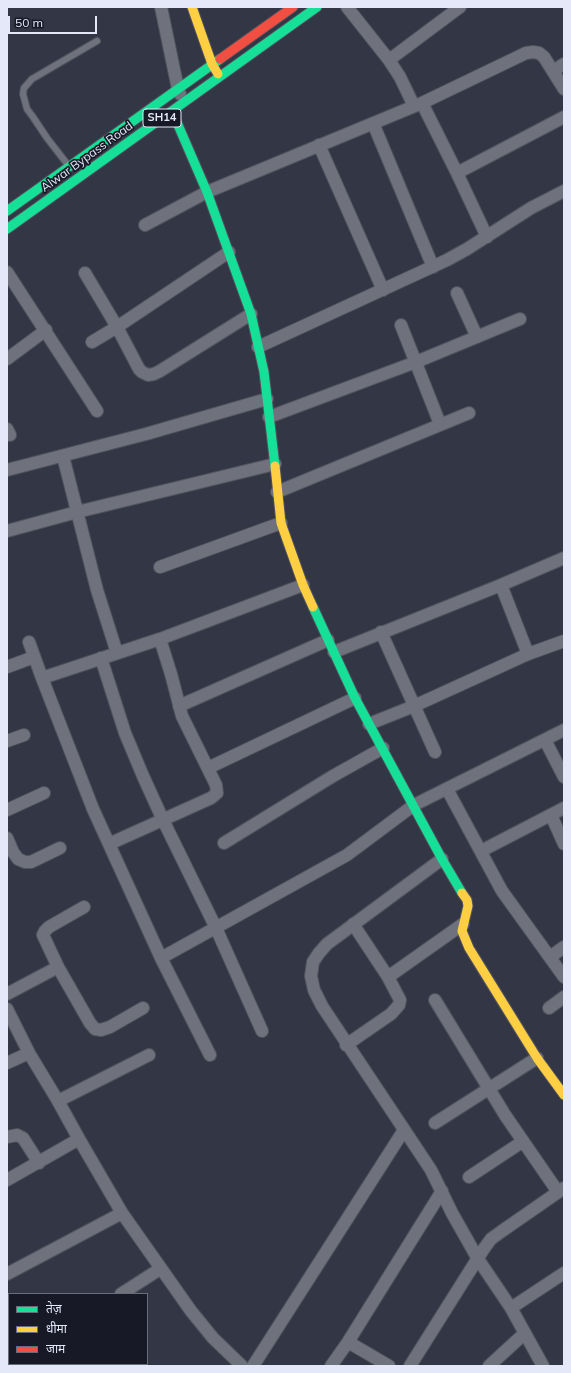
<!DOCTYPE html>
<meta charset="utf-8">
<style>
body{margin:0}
#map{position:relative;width:571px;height:1373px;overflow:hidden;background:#333644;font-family:Mulish,"Noto Sans Devanagari",sans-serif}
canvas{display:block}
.frame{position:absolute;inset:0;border:8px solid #e4e8f9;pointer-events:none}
.legend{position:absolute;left:8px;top:1293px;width:140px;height:72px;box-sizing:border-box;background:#171a26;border:1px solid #696c7a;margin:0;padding:5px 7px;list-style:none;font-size:12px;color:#e4e8f9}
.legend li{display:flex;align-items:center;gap:8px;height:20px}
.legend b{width:20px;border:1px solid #696c7a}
.scale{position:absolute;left:8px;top:16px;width:89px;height:18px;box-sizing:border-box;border:2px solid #e4e8f9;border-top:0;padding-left:5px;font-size:12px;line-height:14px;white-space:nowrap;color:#e4e8f9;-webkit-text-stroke:3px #171a26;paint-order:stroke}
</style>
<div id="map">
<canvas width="571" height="1373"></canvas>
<div class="frame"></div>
<ul class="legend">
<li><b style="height:5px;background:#16e098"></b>तेज़</li>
<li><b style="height:5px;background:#ffcf43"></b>धीमा</li>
<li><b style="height:5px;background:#f24e42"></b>जाम</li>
</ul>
<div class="scale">50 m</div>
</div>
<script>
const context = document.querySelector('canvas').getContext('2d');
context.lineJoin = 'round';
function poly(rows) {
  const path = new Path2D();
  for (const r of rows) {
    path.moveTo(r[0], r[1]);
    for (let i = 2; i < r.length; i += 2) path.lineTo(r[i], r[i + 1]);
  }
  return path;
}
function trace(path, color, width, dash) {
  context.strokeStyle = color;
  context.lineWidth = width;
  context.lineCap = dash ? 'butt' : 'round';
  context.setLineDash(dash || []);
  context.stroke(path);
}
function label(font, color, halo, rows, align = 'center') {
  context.font = font + ' Mulish,sans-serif';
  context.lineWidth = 3.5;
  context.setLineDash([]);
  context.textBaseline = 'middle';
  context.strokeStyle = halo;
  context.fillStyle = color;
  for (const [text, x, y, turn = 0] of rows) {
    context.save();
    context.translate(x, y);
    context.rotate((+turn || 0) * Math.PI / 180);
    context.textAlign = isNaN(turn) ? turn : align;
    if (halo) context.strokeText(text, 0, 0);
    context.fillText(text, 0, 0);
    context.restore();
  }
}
const lane = poly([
 [68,165,47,138,33,117,27,109,23,94,24,88,32,79,97,41]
]);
const street = poly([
 [161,7,178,89,180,94],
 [347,7,389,60,400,77,414,106],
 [389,60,460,7],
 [553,71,564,64],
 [422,103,457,173,487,237],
 [373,123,433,267],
 [319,145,383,290],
 [457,173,564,117],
 [145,225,207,192,422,103,526,53,533,52,539,53,544,57,564,89],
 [7,272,97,411],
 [85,273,117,327,139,369,142,372,148,375,154,374,160,371,251,314],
 [457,293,477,337],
 [401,325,440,424],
 [92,342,117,327,229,252],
 [258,347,447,260,467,249,531,208,564,191],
 [7,359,46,330],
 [269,417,416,362,520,319],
 [7,429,10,435],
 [63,456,97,590,117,653],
 [7,470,146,434,267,399],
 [277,492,469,413],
 [7,531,77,512,275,464],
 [160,567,281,523],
 [501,585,528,654],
 [381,632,435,752],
 [29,642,42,678,93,809,161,958,210,1055],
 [334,652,501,585,564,558],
 [101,658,125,733,143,776,163,820,216,928,262,1031],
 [7,667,34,657],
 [42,678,160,639,303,585],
 [179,706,328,640],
 [369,724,414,706,528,654,564,641],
 [545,740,564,777],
 [7,741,24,735],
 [208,768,355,698],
 [447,789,502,891,564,977],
 [7,810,44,793],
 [551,815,564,844],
 [7,838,13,852,18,859,25,862,31,862,60,848],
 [224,843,333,776,383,748],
 [109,844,211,798,217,793,216,785,182,716,171,674,160,639],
 [481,851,564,808],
 [442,859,327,944,319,953,313,962,311,976,314,990,322,1006,431,1170,452,1213,478,1259,511,1308,543,1366],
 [84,907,49,927,45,931,43,935,58,967,90,1023,95,1029,101,1030,110,1027,143,1008],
 [550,957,564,947],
 [161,958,347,855,414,805,564,730],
 [388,977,463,924],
 [7,994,58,967],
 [435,1000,505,1115,558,1192],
 [549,1008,564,997],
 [7,1009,29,1053,58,1101,79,1139,122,1213,191,1311,213,1338,242,1366],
 [346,1045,391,1014,399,1005,400,1000,388,977,353,924],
 [7,1063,29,1053],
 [58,1101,149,1055],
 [435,1123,537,1058],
 [7,1137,17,1135,23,1138,39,1163],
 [469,1177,522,1142],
 [7,1180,79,1139],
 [7,1274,122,1213],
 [121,1294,160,1269],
 [511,1308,564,1273],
 [348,1342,389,1366],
 [7,1359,9,1358],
 [38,1364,39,1366],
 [114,1364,115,1366],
 [253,1366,404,1130],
 [331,1366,348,1342,442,1191],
 [410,1366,483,1250,491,1239,502,1231,564,1188],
 [489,1366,525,1333]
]);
const fast = poly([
 [172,111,207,192,251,314,264,372,275,466],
 [7,211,220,59],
 [7,229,317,7],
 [313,607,355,698,442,859,462,893]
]);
const slow = poly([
 [192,7,212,64,218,74],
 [275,466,281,523,303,585,313,607],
 [462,893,467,900,468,906,462,931,469,948,537,1058,564,1095]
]);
const jam = poly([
 [220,59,293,7]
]);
const shields = [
 [162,118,38]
];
const shieldNames = [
 ["SH14",162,118]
];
const streetNames = [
 ["Alwar Bypass Road",87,157,-36]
];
trace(lane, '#51535f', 8);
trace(street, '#51535f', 14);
trace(fast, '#51535f', 11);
trace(slow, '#51535f', 11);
trace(jam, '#51535f', 11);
trace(lane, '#6f727d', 6);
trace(street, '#6f727d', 12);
trace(fast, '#16e098', 9);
trace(slow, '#ffcf43', 9);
trace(jam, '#f24e42', 9);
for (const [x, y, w] of shields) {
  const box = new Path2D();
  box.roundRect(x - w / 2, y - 9, w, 18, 3);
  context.fillStyle = '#171a26';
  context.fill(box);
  trace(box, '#e4e8f9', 1);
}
label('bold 11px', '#e4e8f9', null, shieldNames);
label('12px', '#e4e8f9', '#171a26', streetNames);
</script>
